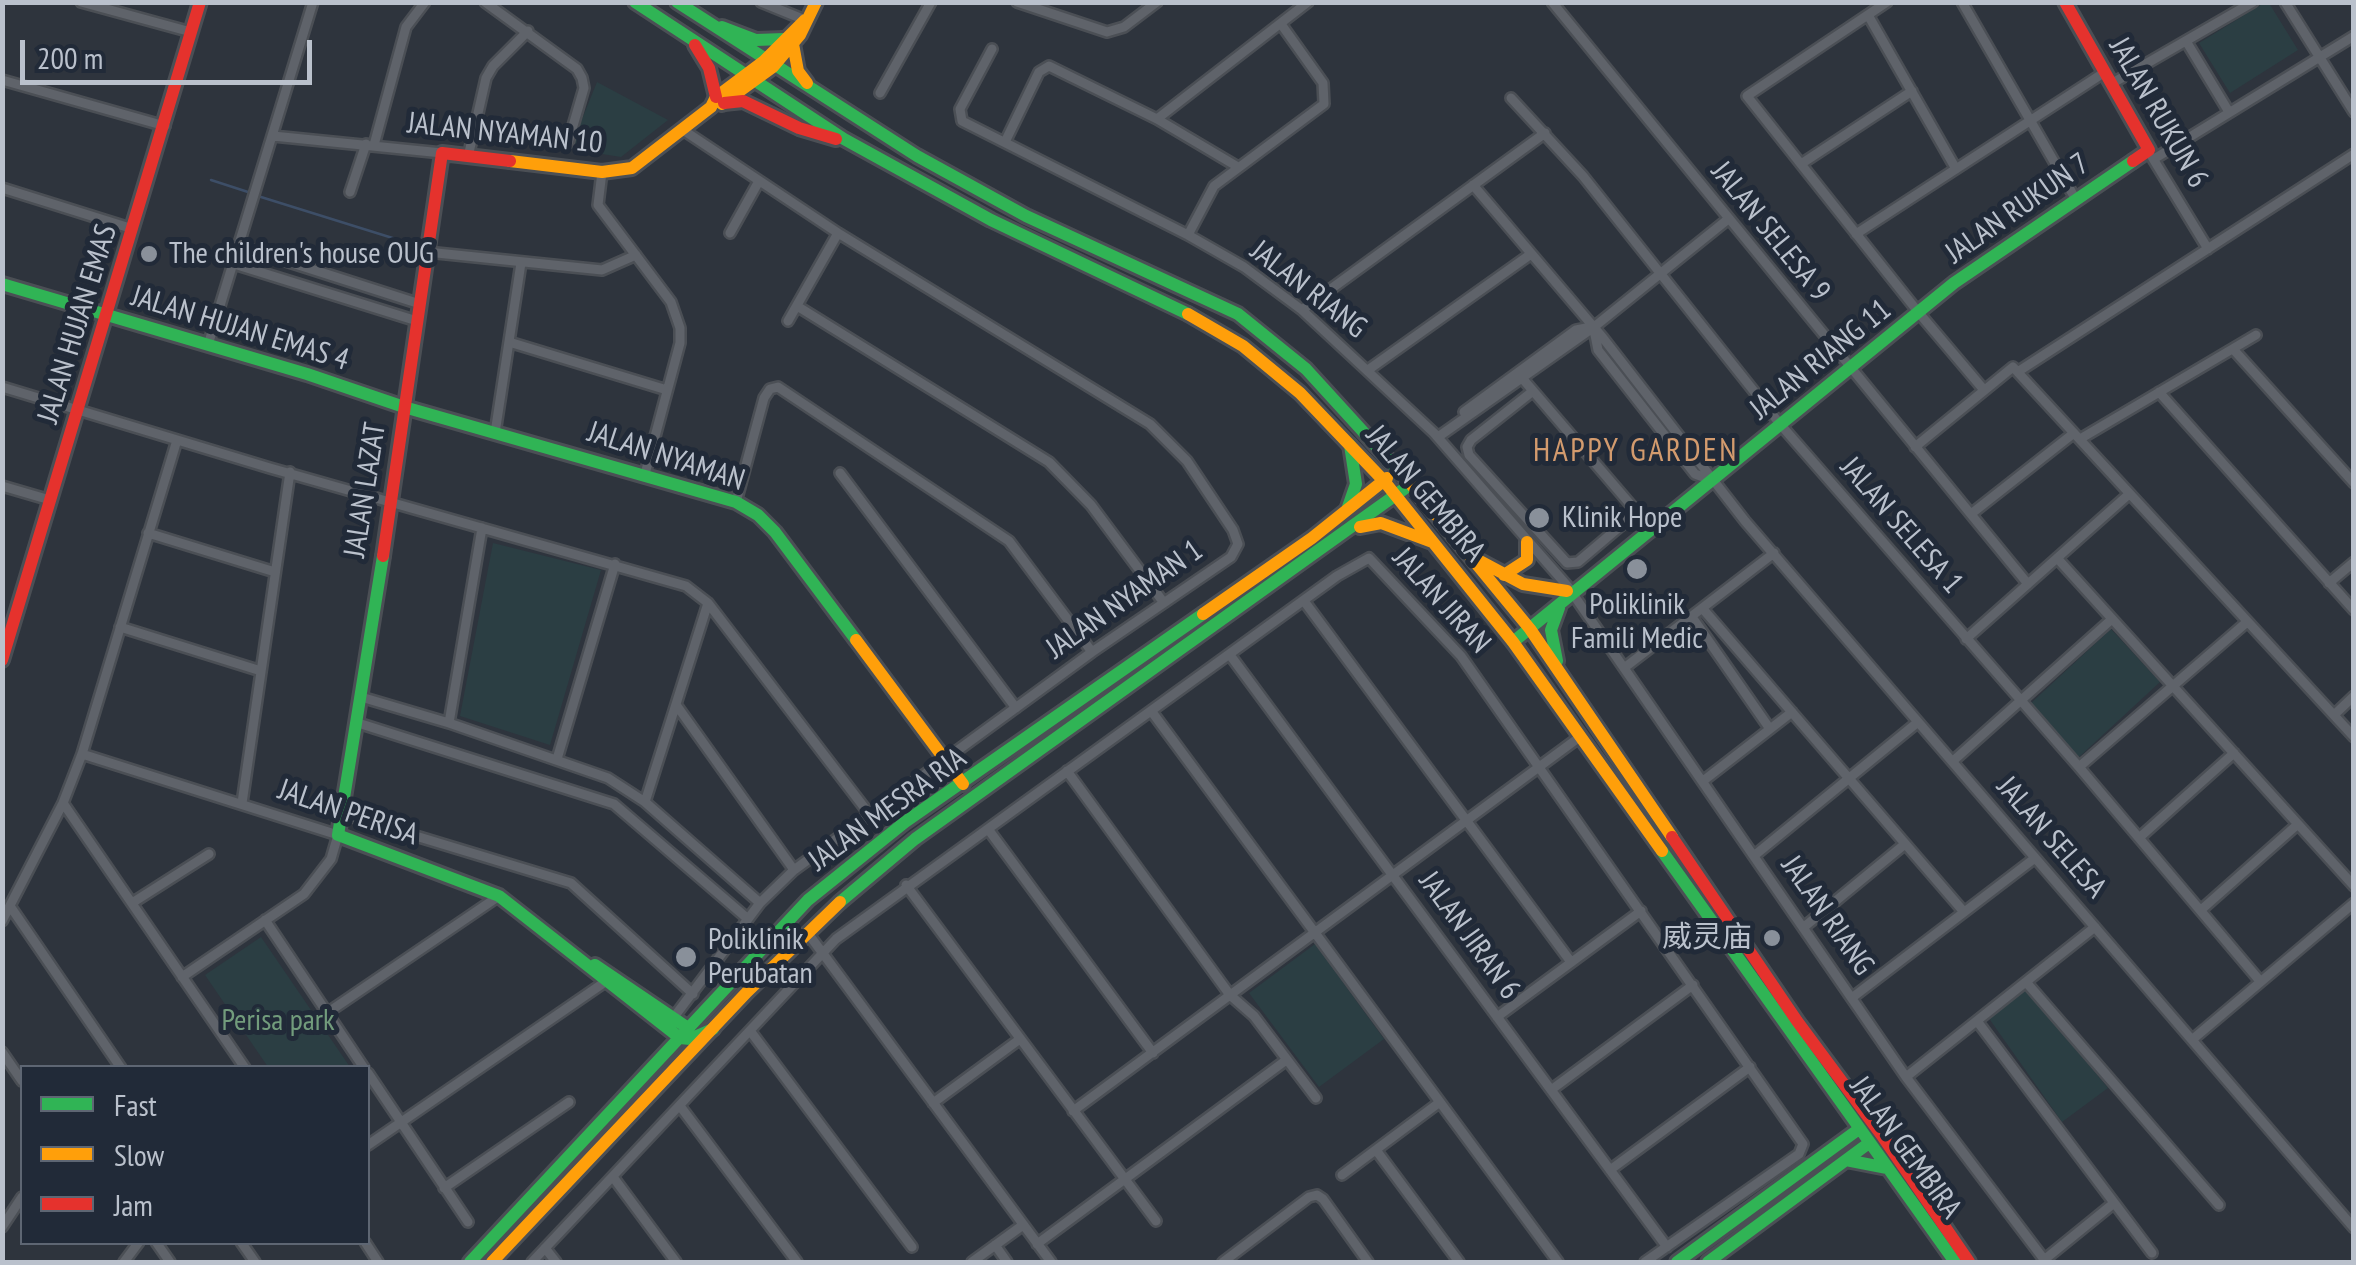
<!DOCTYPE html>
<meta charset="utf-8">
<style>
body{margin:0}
#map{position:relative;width:2356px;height:1265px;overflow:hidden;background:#2e343d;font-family:"PT Sans Narrow",sans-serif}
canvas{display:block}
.frame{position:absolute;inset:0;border:5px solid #bac1cc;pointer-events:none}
.legend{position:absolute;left:20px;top:1065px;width:350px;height:180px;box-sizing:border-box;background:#212a38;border:2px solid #5e6673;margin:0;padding:12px 18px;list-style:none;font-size:30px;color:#bac1cc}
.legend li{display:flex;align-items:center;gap:20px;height:50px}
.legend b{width:50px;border:2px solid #5e6673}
.scale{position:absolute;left:20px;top:40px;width:292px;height:45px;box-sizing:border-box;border:5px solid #bac1cc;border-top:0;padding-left:12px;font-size:30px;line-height:35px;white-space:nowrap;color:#bac1cc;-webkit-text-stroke:8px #212a38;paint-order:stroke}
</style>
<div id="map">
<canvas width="2356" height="1265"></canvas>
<div class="frame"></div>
<ul class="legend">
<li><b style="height:12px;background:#30b455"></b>Fast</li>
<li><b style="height:12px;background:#ff9f0a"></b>Slow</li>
<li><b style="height:12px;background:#e5322d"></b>Jam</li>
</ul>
<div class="scale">200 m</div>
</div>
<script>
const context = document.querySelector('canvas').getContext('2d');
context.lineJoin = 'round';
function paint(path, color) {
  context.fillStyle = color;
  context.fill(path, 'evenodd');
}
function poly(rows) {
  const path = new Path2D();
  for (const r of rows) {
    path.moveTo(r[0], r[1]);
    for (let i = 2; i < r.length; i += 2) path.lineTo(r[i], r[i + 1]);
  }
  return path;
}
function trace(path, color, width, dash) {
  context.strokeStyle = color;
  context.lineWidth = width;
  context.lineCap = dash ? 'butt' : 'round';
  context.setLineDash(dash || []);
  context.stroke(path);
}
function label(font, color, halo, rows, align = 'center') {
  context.font = font + ' "PT Sans Narrow","Noto Sans SC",sans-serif';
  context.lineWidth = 10;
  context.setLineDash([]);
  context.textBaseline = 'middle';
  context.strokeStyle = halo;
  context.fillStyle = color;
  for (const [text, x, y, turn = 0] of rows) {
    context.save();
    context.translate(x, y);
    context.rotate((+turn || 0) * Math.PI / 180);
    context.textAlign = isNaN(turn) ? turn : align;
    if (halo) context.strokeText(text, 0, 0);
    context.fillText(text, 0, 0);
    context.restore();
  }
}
const green = poly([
 [2264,3,2269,3,2298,50,2230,93,2199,43],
 [597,82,668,120,621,157,570,149],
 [493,543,601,570,550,745,460,716],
 [2111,629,2160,682,2079,757,2030,704],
 [261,937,350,1067,268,1067,205,975],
 [1315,944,1384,1039,1319,1087,1249,993],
 [2026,989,2108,1088,2062,1122,1988,1017]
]);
const stream = poly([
 [211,180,248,192],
 [261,197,415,245]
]);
const street = poly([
 [81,2,191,32],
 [485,2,577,69,582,78,584,88,568,143],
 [761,2,805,20],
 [1017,2,1107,32,1124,27,1157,2],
 [1552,2,2028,584],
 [1887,2,1747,96,1919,313,1984,390],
 [1962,2,2075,198],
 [2285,2,2354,112],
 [1868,15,1956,169],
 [2186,41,2229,112],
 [992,49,960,109,962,121,1188,235,1244,267,1302,310,1434,433,1570,589],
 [2,80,165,126],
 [2111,84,2253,2],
 [880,93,931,2],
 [1511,98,1583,176,1780,424,2079,767,2260,981],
 [1157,119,1308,2],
 [273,136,442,153],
 [1005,142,1039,72,1049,66,1157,119,1238,167],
 [374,145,406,27,425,2],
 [468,157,486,78,493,66,528,31],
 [2152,157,2208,249],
 [2154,159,2354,36],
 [1801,164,1912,91],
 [602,172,598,205,671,302,680,328,680,343,645,474],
 [1473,185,1603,338,1745,521,2354,1228],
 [2,188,133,229],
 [350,192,366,144],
 [730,233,759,181],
 [1856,234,2105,72],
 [1188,235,1214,186,1324,104,1323,83,1281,24],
 [239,246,420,304],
 [427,252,602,270,636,255],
 [234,264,417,321],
 [797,306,1049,462,1091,505,1164,603],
 [1302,310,1545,133],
 [788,321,838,233],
 [1594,330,1598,350,1695,474,1711,480],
 [509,342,667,390],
 [208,345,313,2],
 [2233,349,2354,483],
 [1368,370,1531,254],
 [2019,371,2354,154],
 [1522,378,1648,525],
 [2,387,270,468,686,586,708,603,870,815],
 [1533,391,1471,440,1467,447,1469,455,1567,563,1578,562,1637,512],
 [2159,392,2354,610],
 [1464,412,1576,330,1591,327],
 [495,433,521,263],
 [1438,437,1594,327,1727,220],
 [2080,439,2256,335],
 [1915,447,2013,367,2354,737],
 [840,473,1016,708],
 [2,486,50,500],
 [736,502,764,398,770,389,778,387,1009,541,1092,652],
 [1971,514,2074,433],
 [148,533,275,572],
 [2057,558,2354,886],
 [2329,583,2354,562],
 [1573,594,1906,1077,2046,1262],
 [1304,601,1571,962],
 [1703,609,1964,912],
 [1692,617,1770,729],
 [120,627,261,671],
 [1966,639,2128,495],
 [1230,655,1667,1247],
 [1624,668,1774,553],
 [361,697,449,723,608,778,645,802,760,903],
 [677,706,794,870],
 [1152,712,1558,1262],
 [2334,715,2354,696],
 [358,723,614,804,748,919],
 [449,723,482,528],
 [82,754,338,835,331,859,304,894,182,977],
 [557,759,615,564],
 [1953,761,2112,619],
 [2079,767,2247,622],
 [1067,771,1230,995,1254,1016,1316,1098],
 [1703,781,1792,712],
 [645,802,708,603],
 [63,803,245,1068],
 [242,803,290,472],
 [343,814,571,883,693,994],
 [988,829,1153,1053],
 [2139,838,2234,753],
 [1755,855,1918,722],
 [906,885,1156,1221],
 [132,903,209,854],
 [10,906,121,1068],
 [2201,910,2298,824],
 [265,920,364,1068],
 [2,921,63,803,82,754,177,440],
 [1804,927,1905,844],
 [807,932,1051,1262],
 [2026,982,2219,1205],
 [1853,997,2035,858],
 [327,1013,499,896],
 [674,1017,760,903,794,870,1092,652,1231,557,1238,544,1233,530,1187,461,1150,424,838,233,683,130],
 [1497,1017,1641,911],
 [1977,1021,2152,1253],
 [751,1032,912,1247],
 [2193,1039,2354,903],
 [2,1052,22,1081],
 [368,1073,468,1222],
 [1906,1077,2095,927],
 [1551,1090,1693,985],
 [933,1103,1020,1039],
 [680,1106,797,1262],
 [1073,1111,1581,736],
 [368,1145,605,982],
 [1376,1150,1459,1262],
 [1610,1170,1750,1067],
 [1342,1175,1440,1102],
 [613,1177,676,1262],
 [444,1188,569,1102],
 [2,1227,22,1197],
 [156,1242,170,1262],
 [241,1242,255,1262],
 [365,1242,378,1262],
 [1037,1244,1285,1061],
 [995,1245,1007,1262],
 [545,1248,556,1262],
 [2044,1260,2114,1203],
 [124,1262,139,1242],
 [532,1262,836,939,1337,576,1369,558,1461,656,1803,1144,1799,1154,1645,1262],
 [972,1262,1023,1225],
 [1223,1262,1309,1197,1317,1195,1323,1199,1368,1262]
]);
const fast = poly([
 [635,2,844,139,991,220,1188,314],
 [677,2,917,156,1026,216,1238,314,1306,369,1409,482],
 [722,27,756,40,784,39],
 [2,284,307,374,404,407,736,502,758,515,775,532,856,640],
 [1348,507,1356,484,1350,445],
 [383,556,338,835,499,896,680,1038,690,1039,713,1029],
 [1513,642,1954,283,2133,161],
 [1557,661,1551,630,1559,608],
 [1662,851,1955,1262],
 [840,902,915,839,1411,484],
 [595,965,688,1028],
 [1846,1160,1887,1168],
 [470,1262,808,900,905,822,1203,614],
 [1677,1262,1859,1129],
 [1708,1262,1869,1143]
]);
const slow = poly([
 [793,44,798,71,807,83],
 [722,104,773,67,800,35,816,2],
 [510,161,602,172,632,168,711,107,716,97,764,61,805,20],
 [1188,314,1243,346,1300,393,1384,481,1513,642,1662,851],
 [1409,482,1530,629,1672,837],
 [1360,527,1381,523,1432,542],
 [1478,560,1523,584,1567,591],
 [1504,575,1527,560,1527,542],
 [1203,614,1312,538,1387,478],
 [856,640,963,784],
 [492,1262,747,992,840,902]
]);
const jam = poly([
 [2065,2,2149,150,2133,161],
 [695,45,709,68,716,97],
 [724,103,743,101,799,128,836,139],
 [383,556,442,153,510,161],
 [2,660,200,2],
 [1672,837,1797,1021,1883,1137,1969,1262]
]);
const markers = [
 [149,254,10,"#89909a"],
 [1539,518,12,"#89909a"],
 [1637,569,12,"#89909a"],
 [1772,938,10,"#89909a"],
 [686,957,12,"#89909a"]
];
const streetNames = [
 ["JALAN RUKUN 6",2158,113,60],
 ["JALAN NYAMAN 10",505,134,6],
 ["JALAN RUKUN 7",2018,209,-35],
 ["JALAN SELESA 9",1770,232,51],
 ["JALAN RIANG",1308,290,38],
 ["JALAN HUJAN EMAS",78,324,-73],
 ["JALAN HUJAN EMAS 4",240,329,17],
 ["JALAN RIANG 11",1821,360,-39],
 ["JALAN NYAMAN",666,457,18],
 ["JALAN LAZAT",366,490,-81],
 ["JALAN GEMBIRA",1425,494,50],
 ["JALAN SELESA 1",1901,526,49],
 ["JALAN NYAMAN 1",1125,600,-35],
 ["JALAN JIRAN",1441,601,48],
 ["JALAN MESRA RIA",888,810,-36],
 ["JALAN PERISA",348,813,19],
 ["JALAN SELESA",2051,838,49],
 ["JALAN RIANG",1827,916,55],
 ["JALAN JIRAN 6",1469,936,54],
 ["JALAN GEMBIRA",1905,1148,54]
];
const poiNames = [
 ["The children's house OUG",169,254],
 ["Klinik Hope",1562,518],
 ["Poliklinik",1637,605,"center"],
 ["Famili Medic",1637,639,"center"],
 ["威灵庙",1752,938,"right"],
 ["Poliklinik",708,940],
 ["Perubatan",708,974]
];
const parkNames = [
 ["Perisa park",278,1021]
];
const neighbourhoodNames = [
 ["HAPPY GARDEN",1636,452]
];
paint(green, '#2b3e43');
trace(stream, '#3d4e67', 2.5);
trace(street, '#4b4f55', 14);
trace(fast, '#4b4f55', 18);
trace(slow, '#4b4f55', 18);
trace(jam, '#4b4f55', 18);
trace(street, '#5f636a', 9);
trace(fast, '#30b455', 12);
trace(slow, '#ff9f0a', 12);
trace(jam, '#e5322d', 12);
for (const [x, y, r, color] of markers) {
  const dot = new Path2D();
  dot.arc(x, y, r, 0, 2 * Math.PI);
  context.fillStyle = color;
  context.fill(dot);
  trace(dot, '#212a38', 4);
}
label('30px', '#bac1cc', '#212a38', streetNames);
label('30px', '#bac1cc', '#212a38', poiNames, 'left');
label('30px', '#729c7c', '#212a38', parkNames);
context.letterSpacing = '2.5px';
label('32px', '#d39b6e', '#212a38', neighbourhoodNames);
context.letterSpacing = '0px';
</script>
